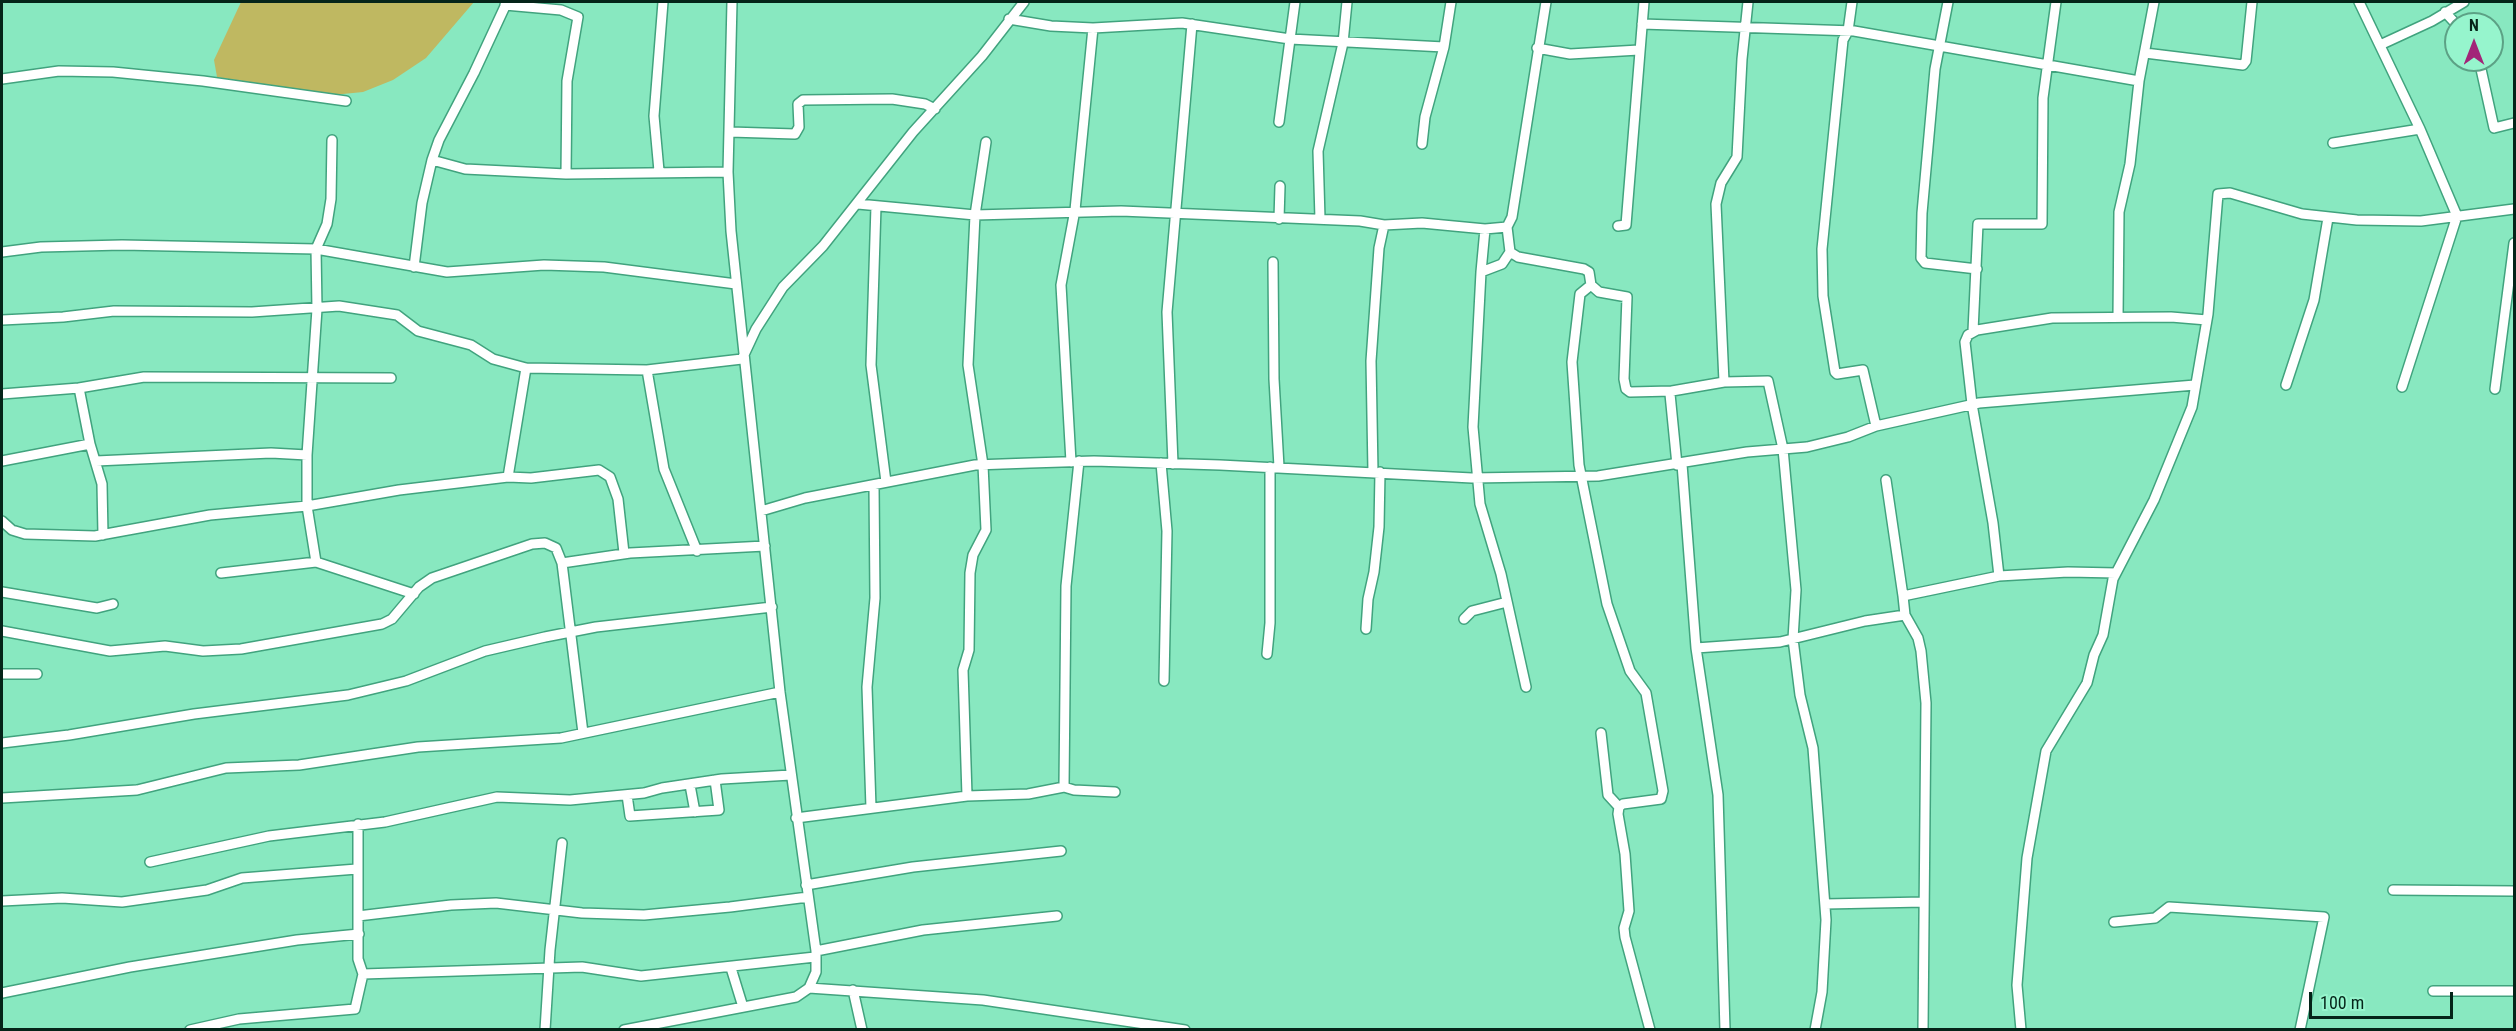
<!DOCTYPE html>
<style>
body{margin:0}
#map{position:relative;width:2516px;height:1031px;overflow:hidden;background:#88e8c0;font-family:"Roboto Condensed",sans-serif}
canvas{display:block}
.frame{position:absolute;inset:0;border:3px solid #052419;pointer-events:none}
.north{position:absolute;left:2444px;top:12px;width:60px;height:60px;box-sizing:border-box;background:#96f5cd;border:2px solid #5ca185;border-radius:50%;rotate:0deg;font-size:16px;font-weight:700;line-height:24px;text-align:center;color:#052419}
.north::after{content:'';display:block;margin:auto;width:21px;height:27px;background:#a22578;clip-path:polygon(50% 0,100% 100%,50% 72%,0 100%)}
.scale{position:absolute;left:2309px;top:992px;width:144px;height:27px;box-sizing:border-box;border:3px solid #052419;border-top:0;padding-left:8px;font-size:18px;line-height:21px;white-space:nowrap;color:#052419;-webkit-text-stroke:4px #96f5cd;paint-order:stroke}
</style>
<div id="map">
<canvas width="2516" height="1031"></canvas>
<div class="frame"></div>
<div class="north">N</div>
<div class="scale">100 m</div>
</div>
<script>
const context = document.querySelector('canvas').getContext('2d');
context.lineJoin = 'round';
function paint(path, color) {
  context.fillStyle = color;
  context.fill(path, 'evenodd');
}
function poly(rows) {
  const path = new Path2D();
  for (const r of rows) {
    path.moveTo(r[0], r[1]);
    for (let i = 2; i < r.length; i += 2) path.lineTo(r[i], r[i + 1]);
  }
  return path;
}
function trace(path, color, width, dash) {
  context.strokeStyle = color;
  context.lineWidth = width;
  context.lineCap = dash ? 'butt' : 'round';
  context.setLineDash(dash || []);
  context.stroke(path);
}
const green = poly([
 [241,2,474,2,426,58,393,80,363,92,333,95,217,77,214,60]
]);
const minor = poly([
 [1546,2,1512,217,1507,227,1510,252,1518,257,1584,269,1589,272,1591,285,1599,292,1627,297,1624,379,1626,389,1630,392,1672,391,1724,382,1716,204,1721,183,1737,157,1742,59,1748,2],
 [1852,2,1848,31,1843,40,1828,189,1822,249,1823,296,1835,372,1837,374,1863,370,1876,426],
 [1948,2,1935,69,1922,213,1921,258,1925,263,1977,269],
 [2359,2,2420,129,2457,216,2402,387],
 [505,5,561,10,578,17,567,81,566,174],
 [2445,12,2456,24],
 [1009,19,1051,26,1093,28,1182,23,1290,39,1444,47,1451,2],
 [1642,24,1854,31,2139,81],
 [2380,45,2432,21,2464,2],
 [1537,48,1570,54,1639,50],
 [2145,53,2243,65,2246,61,2252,2],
 [2479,60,2494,128,2514,123],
 [2,79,59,71,113,72,203,81,346,101],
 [1279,122,1295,2],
 [730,132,795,134,799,127,798,104,803,100,892,99,925,104,935,109],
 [2333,143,2420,129],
 [1422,144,1425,117,1444,47],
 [432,160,465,169,566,174,728,172],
 [659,171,654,116,663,2],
 [858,204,975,215,1121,211,1360,221,1384,225,1422,223,1485,229,1507,227],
 [876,206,871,365,886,482],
 [1279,219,1280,186],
 [1320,219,1318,151,1343,43,1347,2],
 [1618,226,1626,225,1644,2],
 [2,252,41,247,122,245,316,249,447,272,544,265,604,267,736,284],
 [1510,252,1502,264,1481,272,1473,427,1480,504,1501,574,1526,687],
 [1273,262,1274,379,1279,467],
 [414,267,422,203,432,160,439,140,474,73,507,2],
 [1481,272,1485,229],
 [1591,285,1580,294,1572,362,1579,465,1607,604,1630,671,1646,693,1663,791,1661,799,1623,804,1619,807,1618,814,1625,854,1629,911,1624,928,1625,937,1650,1030],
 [2118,317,2119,212,2130,164,2139,81,2154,2],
 [2,320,63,317,114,311,252,312,339,306,397,315,418,331,471,345,493,359,526,368,647,370,742,359,756,329,783,287,823,246,913,132,982,56,1024,2],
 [1973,331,1978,224,2042,224,2043,98,2056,2],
 [647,370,664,469,697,551],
 [1724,382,1768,381,1783,449,1796,590,1793,639,1800,695,1813,748,1826,920,1822,992,1815,1030],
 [2286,385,2314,300,2328,218],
 [79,388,90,444,102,484,103,535],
 [2495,389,2514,243],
 [1672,391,1670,394,1677,465],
 [2,394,79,388,144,377,391,378],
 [2,461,90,444],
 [96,461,271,453,307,455],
 [1071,462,1061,285,1075,210,1093,28],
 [1161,463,1167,531,1164,681],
 [1173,464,1167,312,1192,24],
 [1682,464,1696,648,1718,795,1725,1030],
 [1373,472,1371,361,1379,248,1384,225],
 [508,477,526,368],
 [1886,480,1903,596],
 [761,511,805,498,975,465,1030,463,1094,461,1220,465,1472,478,1598,476,1747,452,1807,447,1848,437,1876,426,1979,403,2195,385],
 [2,521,12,530,25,534,95,536,210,515,307,506,399,490,508,477,531,478,599,470,610,477,618,499,624,553],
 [316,562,307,506,307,455,317,309,316,249,327,224,331,199,332,140],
 [562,563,583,733],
 [221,573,316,562,414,594],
 [1999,576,1993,523,1972,404,1965,342,1968,335,1977,330,2052,318,2171,317,2207,320],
 [2,592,97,608,113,604],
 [1464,619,1472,611,1507,602],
 [1366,629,1368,599,1374,572,1379,527,1380,472],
 [2,631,110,651,165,646,203,651,241,649,382,624,392,619,419,587,432,578,532,544,545,543,556,548,562,563,630,553,765,546],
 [1696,648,1780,642,1865,621,1905,615],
 [1267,654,1270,623,1270,467],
 [2,674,37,674],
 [1601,733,1608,795,1619,807],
 [2,743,69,735,194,714,348,695,406,681,485,651,545,637,596,627,772,607],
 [690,785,695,812],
 [1064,787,1066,586,1079,461],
 [627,795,630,816,719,810,715,780],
 [967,796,963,670,969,650,970,573,973,555,986,530,983,465,968,365,975,215,986,142],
 [2,798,137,790,226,768,299,765,418,747,561,738,780,692],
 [871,808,867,687,875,598,874,485],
 [796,818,967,796,1028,794,1064,787,1074,790,1115,792],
 [150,862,269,836,385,822,497,797,570,800,644,793,662,788,722,779,791,775],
 [806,885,913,867,1061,851],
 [2393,890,2514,891],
 [2,901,62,898,122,902,207,890,242,878,357,869],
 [1825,904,1924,902],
 [358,916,451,905,496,903,582,913,644,915,730,907,808,897],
 [2114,922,2155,918,2169,907,2324,917,2300,1030],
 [816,951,923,930,1057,916],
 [731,968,743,1007],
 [363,974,582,967,641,976,815,957],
 [809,988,983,1000,1185,1030],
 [853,990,862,1030],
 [2433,991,2514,991],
 [2,993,130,967,297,940,359,934],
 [190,1030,239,1019,355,1009,363,974,358,959,358,824],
 [545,1030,550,950,562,843],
 [624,1030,796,997,809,988,816,972,816,951,780,692,731,231,728,172,732,2],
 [1923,1030,1926,703,1921,651,1918,638,1905,615,1903,596,1999,576,2068,572,2116,573],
 [2021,1030,2017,985,2027,858,2046,751,2087,683,2094,655,2103,635,2113,579,2154,500,2192,407,2208,314,2218,194,2230,193,2302,214,2357,220,2421,221,2514,209]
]);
paint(green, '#bfb861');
trace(minor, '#41a37e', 12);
trace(minor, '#fff', 9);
</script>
